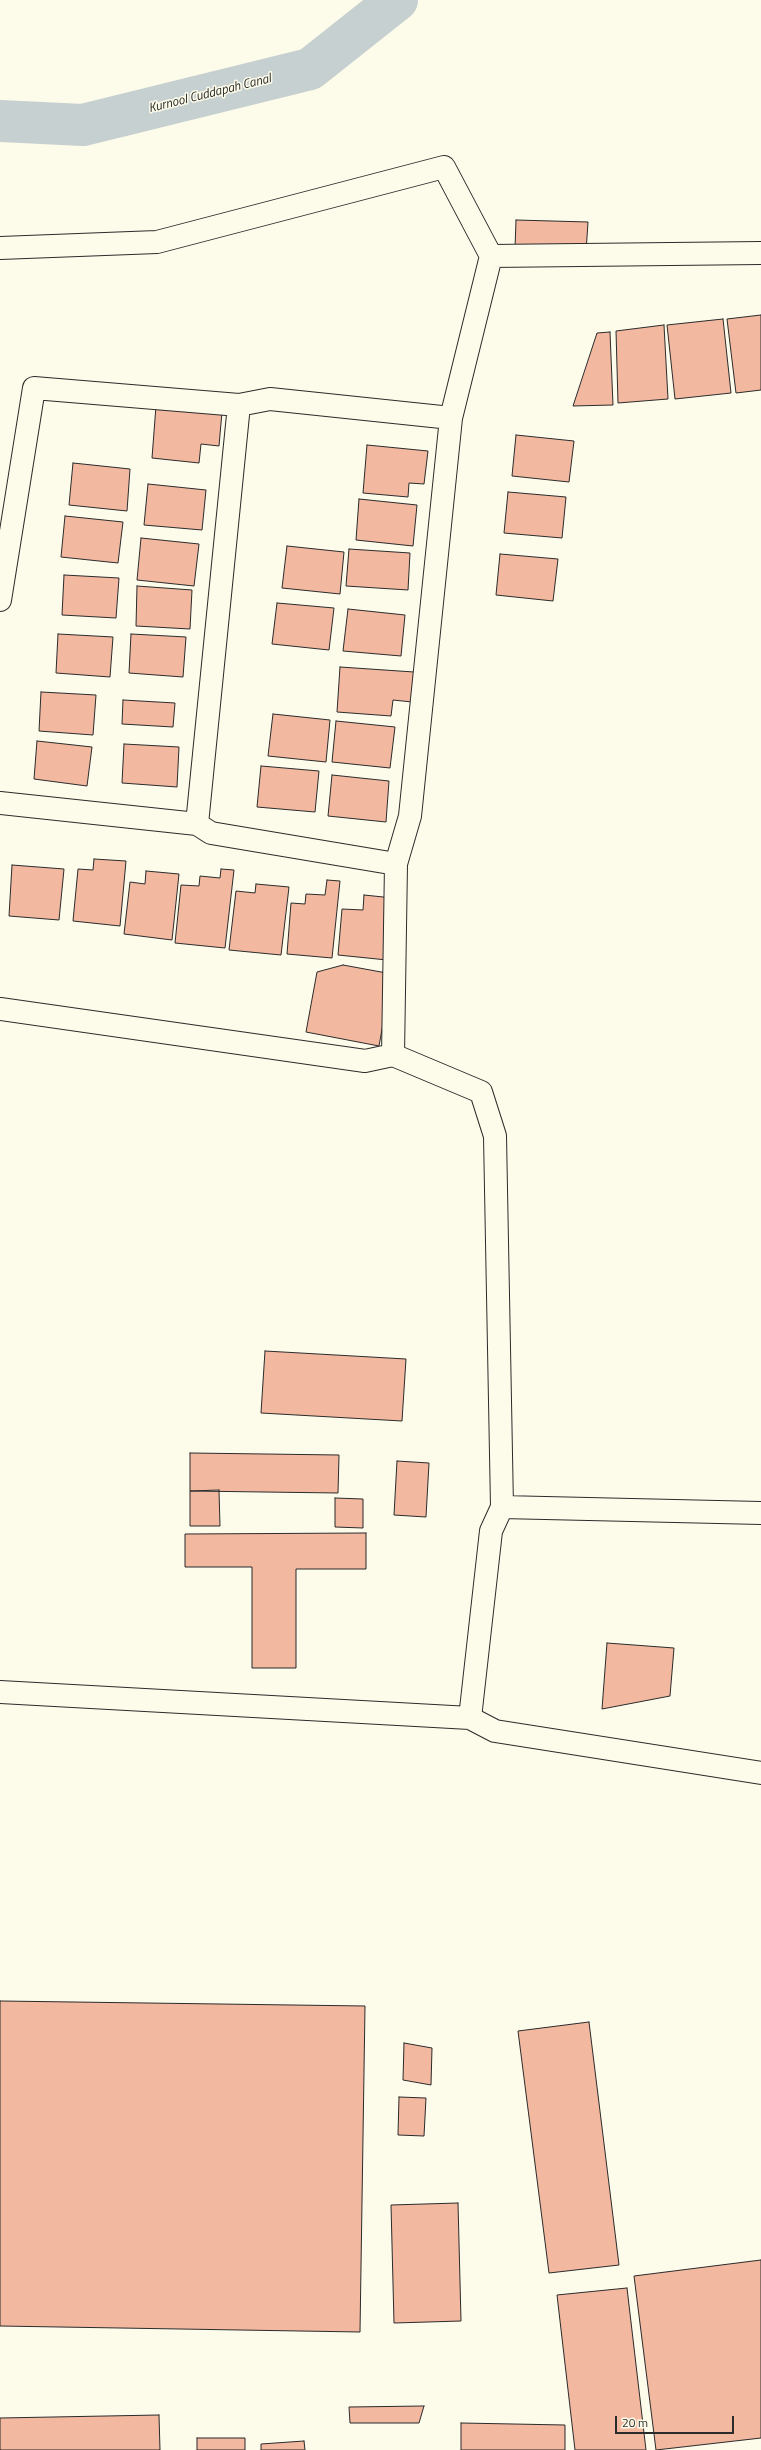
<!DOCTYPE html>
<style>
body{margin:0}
#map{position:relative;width:761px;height:2450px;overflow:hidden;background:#fdfbea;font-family:"Titillium Web",sans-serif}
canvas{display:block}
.scale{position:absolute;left:615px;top:2416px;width:119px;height:18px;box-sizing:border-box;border:2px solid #2b2b2b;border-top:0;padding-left:5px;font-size:12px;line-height:14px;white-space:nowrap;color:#2b2b2b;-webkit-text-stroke:3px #fdfbea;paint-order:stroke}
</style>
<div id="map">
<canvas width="761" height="2450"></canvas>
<div class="scale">20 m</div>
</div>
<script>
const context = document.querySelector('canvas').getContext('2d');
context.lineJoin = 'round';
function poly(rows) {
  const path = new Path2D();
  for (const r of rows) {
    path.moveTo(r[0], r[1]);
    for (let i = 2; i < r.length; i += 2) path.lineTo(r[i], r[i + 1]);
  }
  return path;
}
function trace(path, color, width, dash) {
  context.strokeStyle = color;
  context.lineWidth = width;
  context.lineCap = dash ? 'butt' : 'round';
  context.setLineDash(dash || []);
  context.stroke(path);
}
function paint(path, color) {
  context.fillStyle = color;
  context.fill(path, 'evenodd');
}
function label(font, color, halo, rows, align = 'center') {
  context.font = font + ' "Titillium Web",sans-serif';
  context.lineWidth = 3;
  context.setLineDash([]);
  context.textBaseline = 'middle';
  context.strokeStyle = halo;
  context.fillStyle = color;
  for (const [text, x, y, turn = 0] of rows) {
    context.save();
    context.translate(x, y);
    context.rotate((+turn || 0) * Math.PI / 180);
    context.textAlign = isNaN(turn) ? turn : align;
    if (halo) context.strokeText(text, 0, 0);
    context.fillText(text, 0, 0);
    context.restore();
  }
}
const canal = poly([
 [0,121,83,125,310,69,397,0]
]);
const building = poly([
 [516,220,588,222,586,252,515,249,516,220],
 [761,315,761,390,736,393,727,319,761,315],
 [723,319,731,393,675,399,667,325,723,319],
 [664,325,668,399,618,403,616,331,664,325],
 [610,332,613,405,573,406,597,333,610,332],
 [156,406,222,412,219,446,201,444,199,463,152,458,156,406],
 [516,435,574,441,569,482,512,476,516,435],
 [367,445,428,451,424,484,409,483,408,497,363,493,367,445],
 [73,463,130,469,127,511,69,505,73,463],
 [148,484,206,490,202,530,144,525,148,484],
 [508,492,566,497,562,538,504,533,508,492],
 [359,499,417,505,413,546,356,540,359,499],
 [65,516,123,522,118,563,61,557,65,516],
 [141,538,199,544,194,586,137,580,141,538],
 [287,546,344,552,340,594,282,588,287,546],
 [349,549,410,553,408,590,346,586,349,549],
 [500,554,558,559,553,601,496,595,500,554],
 [64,575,119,578,116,618,62,615,64,575],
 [137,586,192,590,190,629,136,626,137,586],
 [277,603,334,608,329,650,272,644,277,603],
 [348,609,405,615,401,656,343,651,348,609],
 [58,634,113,637,110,677,56,673,58,634],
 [131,634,186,637,183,677,129,673,131,634],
 [340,667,414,672,412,702,393,700,391,716,337,712,340,667],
 [41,692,96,695,93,735,39,731,41,692],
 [123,700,175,703,173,727,122,724,123,700],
 [273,714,330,720,326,762,268,756,273,714],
 [336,721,395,727,390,768,332,762,336,721],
 [37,741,92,747,87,786,34,779,37,741],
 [124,744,179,747,177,787,122,783,124,744],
 [261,766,319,771,315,812,257,807,261,766],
 [332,775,389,781,386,822,328,816,332,775],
 [94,859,126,861,120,926,73,921,78,869,93,870,94,859],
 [12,865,64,869,59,920,9,916,12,865],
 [221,869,234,870,225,948,175,943,181,885,199,886,200,876,220,878,221,869],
 [146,871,179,874,172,940,124,934,130,882,145,884,146,871],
 [327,880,340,881,332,958,287,954,291,903,305,904,306,894,325,895,327,880],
 [256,884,289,887,281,955,229,950,236,891,255,893,256,884],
 [364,895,393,898,387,960,338,955,342,909,363,910,364,895],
 [343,965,392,974,379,1046,306,1032,317,972,343,965],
 [265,1351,406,1359,402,1421,261,1413,265,1351],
 [190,1453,339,1455,338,1493,190,1491,190,1453],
 [397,1461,429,1463,426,1517,394,1515,397,1461],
 [219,1490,220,1526,190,1526,190,1491,219,1490],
 [335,1498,363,1499,363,1528,335,1527,335,1498],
 [366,1533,366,1569,296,1569,296,1668,252,1668,252,1567,185,1567,185,1534,366,1533],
 [607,1643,674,1648,670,1696,602,1709,607,1643],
 [0,2001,365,2006,360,2332,0,2326,0,2001],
 [589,2022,619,2265,549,2273,518,2031,589,2022],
 [404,2043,432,2048,431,2085,403,2080,404,2043],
 [399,2097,426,2098,424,2136,398,2135,399,2097],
 [458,2203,461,2321,394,2323,391,2205,458,2203],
 [761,2260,761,2438,656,2450,634,2276,761,2260],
 [627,2288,646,2450,575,2450,557,2295,627,2288],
 [424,2406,419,2423,350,2423,349,2407,424,2406],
 [159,2415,160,2450,0,2450,0,2418,159,2415],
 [461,2423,565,2425,565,2450,461,2450,461,2423],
 [197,2438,245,2438,245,2450,197,2450,197,2438],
 [304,2441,305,2450,261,2450,261,2444,304,2441]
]);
const minor = poly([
 [0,248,157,242,444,167,491,256,451,418,410,816,396,864,393,1055],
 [491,256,761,253],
 [0,600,34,388,239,405,270,399,451,418],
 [0,803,197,824,211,833,396,864],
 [197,824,239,405],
 [0,1009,365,1061,393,1055,481,1092,495,1136,502,1507,491,1531,470,1718],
 [502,1507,761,1513],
 [0,1692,470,1718,495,1731,761,1773]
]);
const waterNames = [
 ["Kurnool Cuddapah Canal",210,94,-14]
];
trace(canal, '#c7d0d0', 42);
paint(building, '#f2b8a0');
trace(building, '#2b2b2b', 1);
trace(minor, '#2b2b2b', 24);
trace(minor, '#fdfbea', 22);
label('italic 13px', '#2b2b2b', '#fdfbea', waterNames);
</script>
